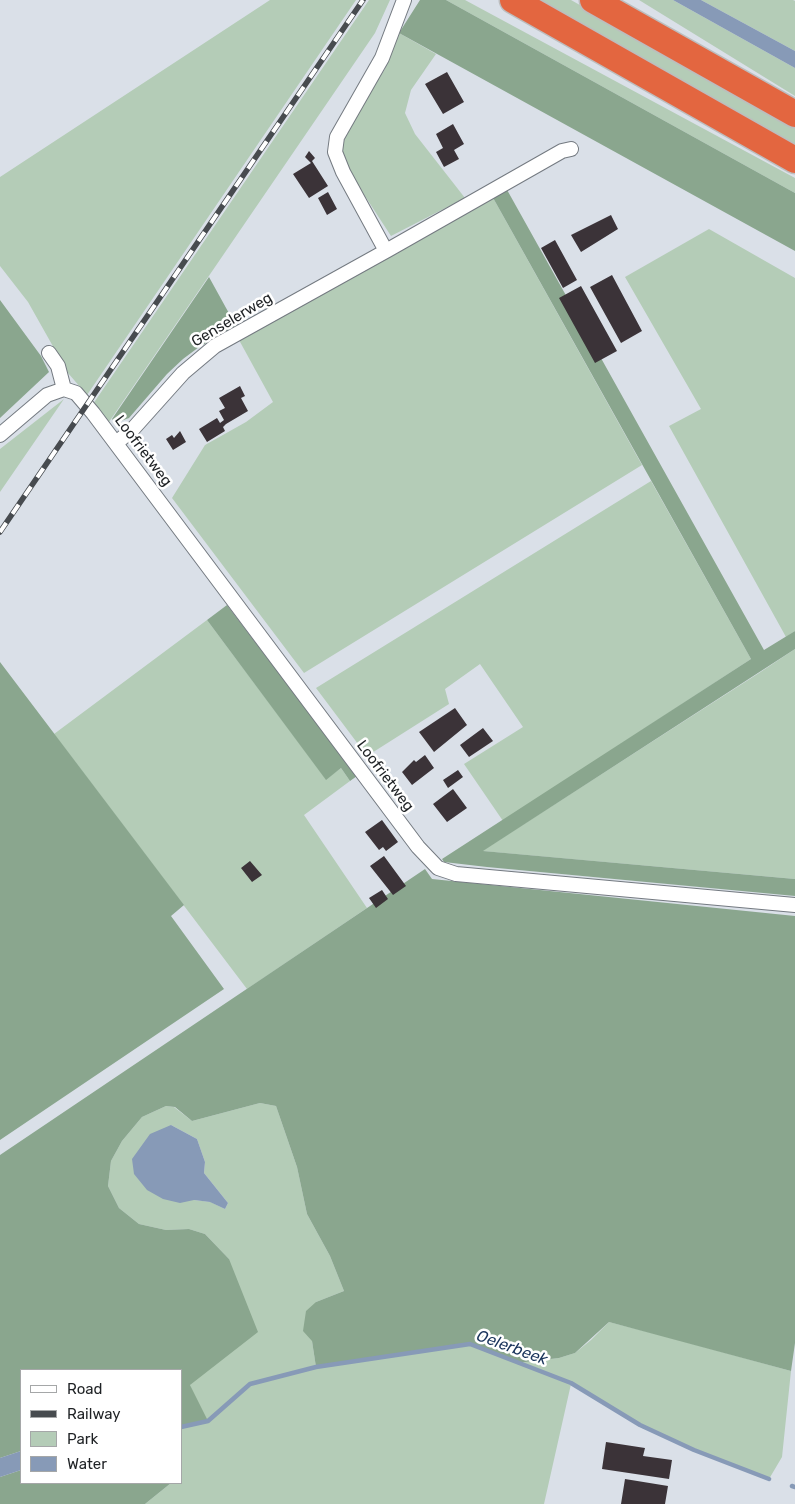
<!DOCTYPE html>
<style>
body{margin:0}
#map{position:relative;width:795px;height:1504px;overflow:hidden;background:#dae0e8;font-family:Rubik,sans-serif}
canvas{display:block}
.legend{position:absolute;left:20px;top:1369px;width:162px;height:115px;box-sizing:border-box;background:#fff;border:1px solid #a5a7a8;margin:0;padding:6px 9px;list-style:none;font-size:15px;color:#1f2225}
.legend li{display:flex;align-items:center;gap:10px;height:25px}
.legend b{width:25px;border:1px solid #a5a7a8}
</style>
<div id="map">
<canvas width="795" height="1504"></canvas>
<ul class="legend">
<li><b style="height:6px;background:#fff"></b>Road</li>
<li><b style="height:6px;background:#474b4f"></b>Railway</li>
<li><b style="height:14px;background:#b4ccb7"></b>Park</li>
<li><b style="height:14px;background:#879ab7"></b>Water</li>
</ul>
</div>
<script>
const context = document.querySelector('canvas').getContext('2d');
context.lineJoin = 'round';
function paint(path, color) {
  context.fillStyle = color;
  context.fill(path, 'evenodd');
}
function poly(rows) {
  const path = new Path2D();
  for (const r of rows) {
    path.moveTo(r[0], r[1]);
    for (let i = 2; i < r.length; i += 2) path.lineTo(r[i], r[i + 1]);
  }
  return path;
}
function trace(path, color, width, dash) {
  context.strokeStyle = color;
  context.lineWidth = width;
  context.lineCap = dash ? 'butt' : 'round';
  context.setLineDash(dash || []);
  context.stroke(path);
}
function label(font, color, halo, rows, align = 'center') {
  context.font = font + ' Rubik,sans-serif';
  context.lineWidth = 5;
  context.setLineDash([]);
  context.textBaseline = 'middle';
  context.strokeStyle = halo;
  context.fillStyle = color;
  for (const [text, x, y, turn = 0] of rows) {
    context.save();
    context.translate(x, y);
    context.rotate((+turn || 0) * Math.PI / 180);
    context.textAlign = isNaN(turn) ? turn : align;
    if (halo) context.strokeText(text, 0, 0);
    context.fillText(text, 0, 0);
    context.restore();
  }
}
const green = poly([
 [270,0,356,0,87,395,68,373,28,302,0,266,0,177],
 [369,0,390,0,375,33,109,422,93,404],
 [446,0,465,0,795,178,795,193],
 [532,0,571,0,795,127,795,150],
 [639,0,673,0,795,68,795,96],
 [701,0,793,0,795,1,795,51],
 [399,33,436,54,411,90,405,113,415,134,465,198,391,236,348,170,341,149,344,137,353,119,385,69],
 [492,196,642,465,304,673,172,498,205,445,246,422,273,402,239,340],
 [709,229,795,278,795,631,786,637,669,426,701,409,625,277],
 [64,399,0,492,0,449],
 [651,481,751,659,503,821,464,764,523,727,480,664,445,689,449,704,367,756,316,688],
 [207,620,326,779,341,768,350,781,304,815,367,908,247,989,54,734],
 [795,649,795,879,482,851,759,673],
 [260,1103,276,1106,297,1167,307,1214,330,1256,344,1291,316,1302,312,1341,316,1367,470,1344,517,1363,559,1358,575,1353,591,1340,609,1322,664,1336,791,1371,782,1457,769,1479,694,1450,640,1425,571,1384,544,1504,145,1504,171,1483,181,1483,181,1427,196,1425,190,1385,229,1259,205,1234,189,1229,166,1230,139,1224,119,1208,108,1186,111,1161,122,1141,142,1117,166,1106,174,1107,192,1121],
 [171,1125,197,1139,205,1162,204,1173,228,1203,225,1209,211,1202,194,1200]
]);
const forest = poly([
 [420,0,446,0,795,193,795,251,399,33],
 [506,188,764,650,795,631,795,649,483,851,795,879,795,896,487,867,444,862,442,859,751,659,492,196],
 [209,277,236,326,199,347,183,359,167,374,129,418,121,421,113,420,112,419],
 [0,300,41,356,49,372,0,418],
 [227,605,357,776,350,781,341,768,326,780,207,620],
 [0,662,184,905,171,916,224,989,0,1140],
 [425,869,432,879,795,916,795,1343,791,1371,609,1322,575,1353,559,1358,517,1363,469,1344,316,1367,312,1341,303,1331,306,1311,316,1302,344,1291,330,1256,307,1214,297,1167,276,1106,260,1103,192,1121,175,1107,166,1106,142,1117,122,1141,111,1161,108,1186,119,1208,139,1224,166,1230,189,1229,205,1234,229,1259,258,1332,190,1385,208,1421,196,1425,181,1427,181,1370,21,1370,21,1451,0,1458,0,1155],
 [21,1470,21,1483,171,1483,145,1504,0,1504,0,1477]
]);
const water = poly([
 [673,0,701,0,795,51,795,68],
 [171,1125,197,1139,205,1162,204,1173,228,1203,225,1209,210,1202,194,1200,180,1203,163,1199,147,1190,134,1174,132,1159,150,1134],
 [21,1451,21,1470,0,1477,0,1458]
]);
const stream = poly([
 [181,1427,208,1421,250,1384,316,1367,470,1344,571,1383,640,1425,694,1450,769,1479],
 [792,1486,795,1487]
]);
const building = poly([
 [447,72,464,102,443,114,425,84],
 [453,124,464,144,454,150,459,159,444,167,436,152,443,148,436,134],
 [309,151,315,158,312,161,328,186,309,198,293,174,311,163,305,157],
 [328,192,337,209,327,215,318,198],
 [611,215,618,229,581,252,571,235],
 [555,240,577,280,563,288,541,248],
 [612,275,642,331,621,343,590,287],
 [581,286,617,351,595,363,559,298],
 [240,386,245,396,241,398,248,411,226,424,223,427,225,431,207,442,199,429,217,418,220,423,224,420,219,411,225,408,219,398],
 [180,431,186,442,173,450,166,439,172,435,174,438],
 [455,708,467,725,434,752,419,732],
 [483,728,493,741,469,757,460,745],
 [425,755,434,768,412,785,402,772,414,760,416,762],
 [458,770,463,777,448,788,443,780],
 [453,789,467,808,447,822,433,804],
 [382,820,398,842,386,851,383,847,379,850,365,832],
 [384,856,406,886,393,895,370,866],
 [250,861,262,875,252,882,241,868],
 [382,890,388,899,376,908,369,898],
 [606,1442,645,1448,643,1456,672,1460,669,1479,602,1469],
 [625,1479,668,1486,665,1504,621,1504]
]);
const street = poly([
 [386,251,562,151,571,149],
 [49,353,58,366,64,389],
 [0,435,47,395,64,389,76,393,93,413,418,847,438,868,456,874,795,905],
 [116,443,132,430,183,373,215,346,386,251,343,172,335,152,337,137,382,58,404,0]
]);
const highway = poly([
 [513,0,795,160],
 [593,0,795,114]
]);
const rail = poly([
 [0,532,363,0]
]);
const streetNames = [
 ["Genselerweg",232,320,-31],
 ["Loofrietweg",143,451,53],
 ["Loofrietweg",385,776,53]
];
const waterNames = [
 ["Oelerbeek",512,1348,20]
];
paint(green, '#b4ccb7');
paint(forest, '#8aa68e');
paint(water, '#879ab7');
trace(stream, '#879ab7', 4.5);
paint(building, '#3b3338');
trace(street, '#747a81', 16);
trace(highway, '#bcbdbe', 29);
trace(street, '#fff', 14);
trace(highway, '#e36640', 26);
trace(rail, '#474b4f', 5.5);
trace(rail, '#fff', 4, [11]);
label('15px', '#1f2225', '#fff', streetNames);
label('italic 16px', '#19335b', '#fff', waterNames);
</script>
